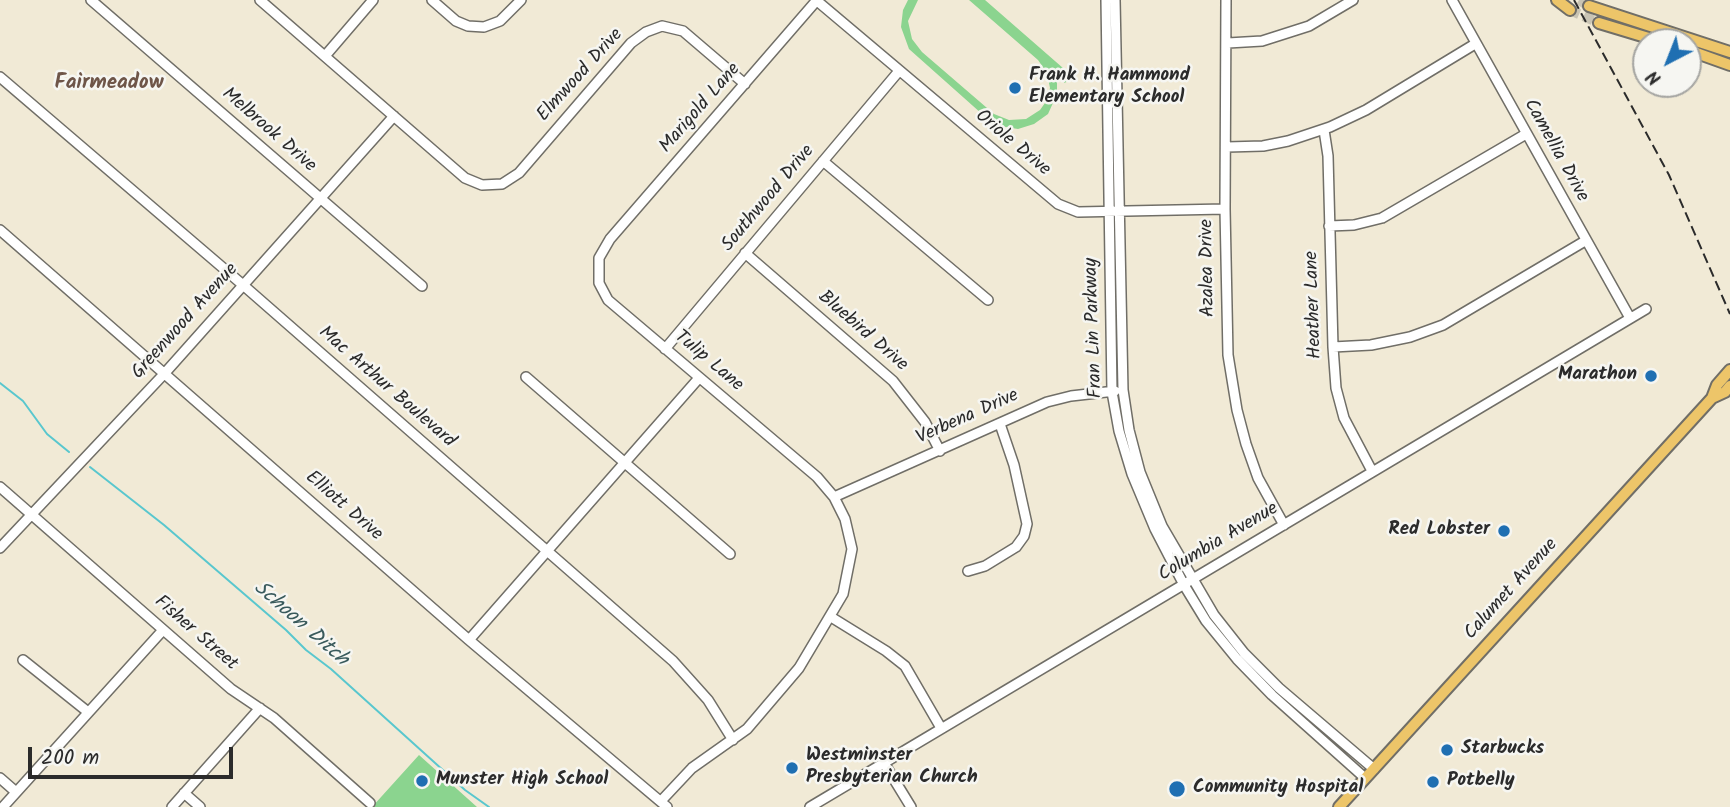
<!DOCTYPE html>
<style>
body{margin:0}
#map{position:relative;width:1730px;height:807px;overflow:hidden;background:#f1ead6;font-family:Kalam,sans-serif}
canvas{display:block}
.north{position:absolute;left:1632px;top:28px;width:70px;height:70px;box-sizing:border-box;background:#f6f6f2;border:2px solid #a5a5a2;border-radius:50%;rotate:222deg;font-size:19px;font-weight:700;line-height:28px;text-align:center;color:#2b2b2b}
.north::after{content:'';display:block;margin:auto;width:24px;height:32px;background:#1f6fb2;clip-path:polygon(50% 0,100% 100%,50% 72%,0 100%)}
.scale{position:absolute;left:28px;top:747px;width:205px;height:32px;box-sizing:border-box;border:4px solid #2b2b2b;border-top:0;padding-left:9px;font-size:21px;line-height:24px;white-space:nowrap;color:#2b2b2b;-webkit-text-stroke:5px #f6f6f2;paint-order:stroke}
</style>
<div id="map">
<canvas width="1730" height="807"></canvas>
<div class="north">N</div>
<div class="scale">200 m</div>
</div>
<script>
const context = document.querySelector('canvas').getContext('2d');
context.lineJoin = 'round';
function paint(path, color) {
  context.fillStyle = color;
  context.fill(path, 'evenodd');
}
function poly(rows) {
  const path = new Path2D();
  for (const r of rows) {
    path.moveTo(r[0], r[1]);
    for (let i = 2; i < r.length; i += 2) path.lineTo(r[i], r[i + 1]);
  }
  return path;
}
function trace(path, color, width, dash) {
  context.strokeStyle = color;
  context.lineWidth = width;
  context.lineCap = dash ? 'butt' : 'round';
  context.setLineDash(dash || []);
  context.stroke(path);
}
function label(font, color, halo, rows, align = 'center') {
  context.font = font + ' Kalam,sans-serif';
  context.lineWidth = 5;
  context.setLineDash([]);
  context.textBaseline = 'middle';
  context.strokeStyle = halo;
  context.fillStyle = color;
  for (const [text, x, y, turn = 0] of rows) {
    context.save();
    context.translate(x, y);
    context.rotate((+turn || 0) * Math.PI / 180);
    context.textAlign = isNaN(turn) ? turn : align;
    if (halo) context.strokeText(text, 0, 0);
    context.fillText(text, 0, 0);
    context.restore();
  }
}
const green = poly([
 [908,0,918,0,908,21,912,39,922,52,994,114,1009,120,1026,119,1040,110,1045,103,1050,88,1047,73,1038,60,969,0,985,0,1071,75,1065,83,1057,77,1057,94,1048,114,1034,124,1018,129,1000,126,991,122,909,49,901,27,903,10],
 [419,755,477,807,372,807]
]);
const stream = poly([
 [0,383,23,401,47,434,69,452],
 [90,467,164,525,286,630,306,650,331,669,465,790,489,807]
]);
const majorTunnel = poly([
 [1579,0,1589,6],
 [1570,10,1599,23]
]);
const minor = poly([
 [91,0,422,286],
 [260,0,465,178,482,185,502,184,519,173,631,43,646,32,662,26,683,31,745,84],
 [432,0,456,21,468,26,484,27,500,21,521,0],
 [816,0,1058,204,1078,212,1225,209],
 [1106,0,1112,392,1119,431,1132,474,1155,529,1184,585,1206,621,1237,659,1272,695,1365,778],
 [1115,0,1123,390,1129,430,1140,472,1162,526,1214,615,1244,653,1279,688,1374,769],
 [1226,0,1225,209,1228,355,1237,410,1246,444,1258,478,1284,525],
 [1452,0,1630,318],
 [1228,43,1262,41,1309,26,1353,0],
 [325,56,373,0],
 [0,77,243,285,673,661,708,700,733,740],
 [1324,130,1328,156,1333,347,1336,388,1344,418,1372,471],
 [1227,147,1263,146,1288,141,1330,127,1366,110,1475,44],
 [823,161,988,300],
 [1329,226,1354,225,1382,218,1526,134],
 [0,230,469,640,667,807],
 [745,253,893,381,925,422,940,451],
 [1333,347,1371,345,1410,337,1443,325,1585,241],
 [665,349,899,71],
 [526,377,730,554],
 [0,487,231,689,274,718,370,803],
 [834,497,1047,402,1071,396,1115,391],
 [0,548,164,374,394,116],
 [968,571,985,566,1016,547,1024,536,1027,524,1014,465,1000,424],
 [831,617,886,651,905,666,941,728],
 [469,640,699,378],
 [23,660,88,712],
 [884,763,911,807],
 [0,778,16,792],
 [184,793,200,807],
 [661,801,692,768,747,729,799,668,843,594,852,549,845,519,834,497,817,477,608,300,599,283,599,258,610,239,817,0],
 [3,807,163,630],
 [172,807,260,708],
 [810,807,1646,309]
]);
const major = poly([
 [1557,0,1570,10],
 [1589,6,1730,52],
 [1599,23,1662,42],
 [1688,50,1730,65],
 [1712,398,1725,392,1730,386],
 [1339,807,1712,398,1717,385,1730,370]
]);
const rail = poly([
 [1574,0,1669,175,1730,314]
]);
const markers = [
 [1015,88,7,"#1f6fb2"],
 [1651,376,7,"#1f6fb2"],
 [1504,531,7,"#1f6fb2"],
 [1447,750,7,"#1f6fb2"],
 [792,768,7,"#1f6fb2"],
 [422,781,7,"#1f6fb2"],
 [1433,782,7,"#1f6fb2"],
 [1177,789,9,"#1f6fb2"]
];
const streetNames = [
 ["Elmwood Drive",581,76,-48],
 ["Marigold Lane",701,109,-49],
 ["Melbrook Drive",268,131,41],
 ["Oriole Drive",1012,144,40],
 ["Camellia Drive",1555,151,61],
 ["Southwood Drive",769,199,-50],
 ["Azalea Drive",1209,268,-91],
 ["Heather Lane",1315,305,-92],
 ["Greenwood Avenue",186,322,-48],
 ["Fran Lin Parkway",1095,328,-92],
 ["Bluebird Drive",862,332,41],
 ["Tulip Lane",708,362,40],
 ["Mac Arthur Boulevard",386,388,41],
 ["Verbena Drive",968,418,-24],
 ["Elliott Drive",343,507,41],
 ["Columbia Avenue",1219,543,-31],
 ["Calumet Avenue",1512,590,-48],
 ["Fisher Street",195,634,41]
];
const poiNames = [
 ["Frank H. Hammond",1029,77],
 ["Elementary School",1029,99],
 ["Marathon",1637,376,"right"],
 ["Red Lobster",1490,531,"right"],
 ["Starbucks",1461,750],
 ["Westminster",806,757],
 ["Presbyterian Church",806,779],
 ["Munster High School",436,781],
 ["Potbelly",1447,782],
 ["Community Hospital",1193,789]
];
const neighbourhoodNames = [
 ["Fairmeadow",109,84]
];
const waterNames = [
 ["Schoon Ditch",300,625,41]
];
paint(green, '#8bd48f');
trace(stream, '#59c7ce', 2);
trace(majorTunnel, '#c9c4b4', 10, [10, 5]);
trace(minor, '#706e67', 12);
trace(major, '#706e67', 14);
trace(minor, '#fff', 9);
trace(major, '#edc569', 10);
trace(rail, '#2b2b2b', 2, [10, 5]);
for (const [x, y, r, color] of markers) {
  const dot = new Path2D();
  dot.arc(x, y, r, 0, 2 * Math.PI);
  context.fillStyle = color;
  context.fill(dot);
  trace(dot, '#f6f6f2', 2.5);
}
label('19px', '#2b2b2b', '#f6f6f2', streetNames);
label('bold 19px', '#2b2b2b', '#f6f6f2', poiNames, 'left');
label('bold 21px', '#6e5548', '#f6f6f2', neighbourhoodNames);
label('italic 21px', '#395a5c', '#f6f6f2', waterNames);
</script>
